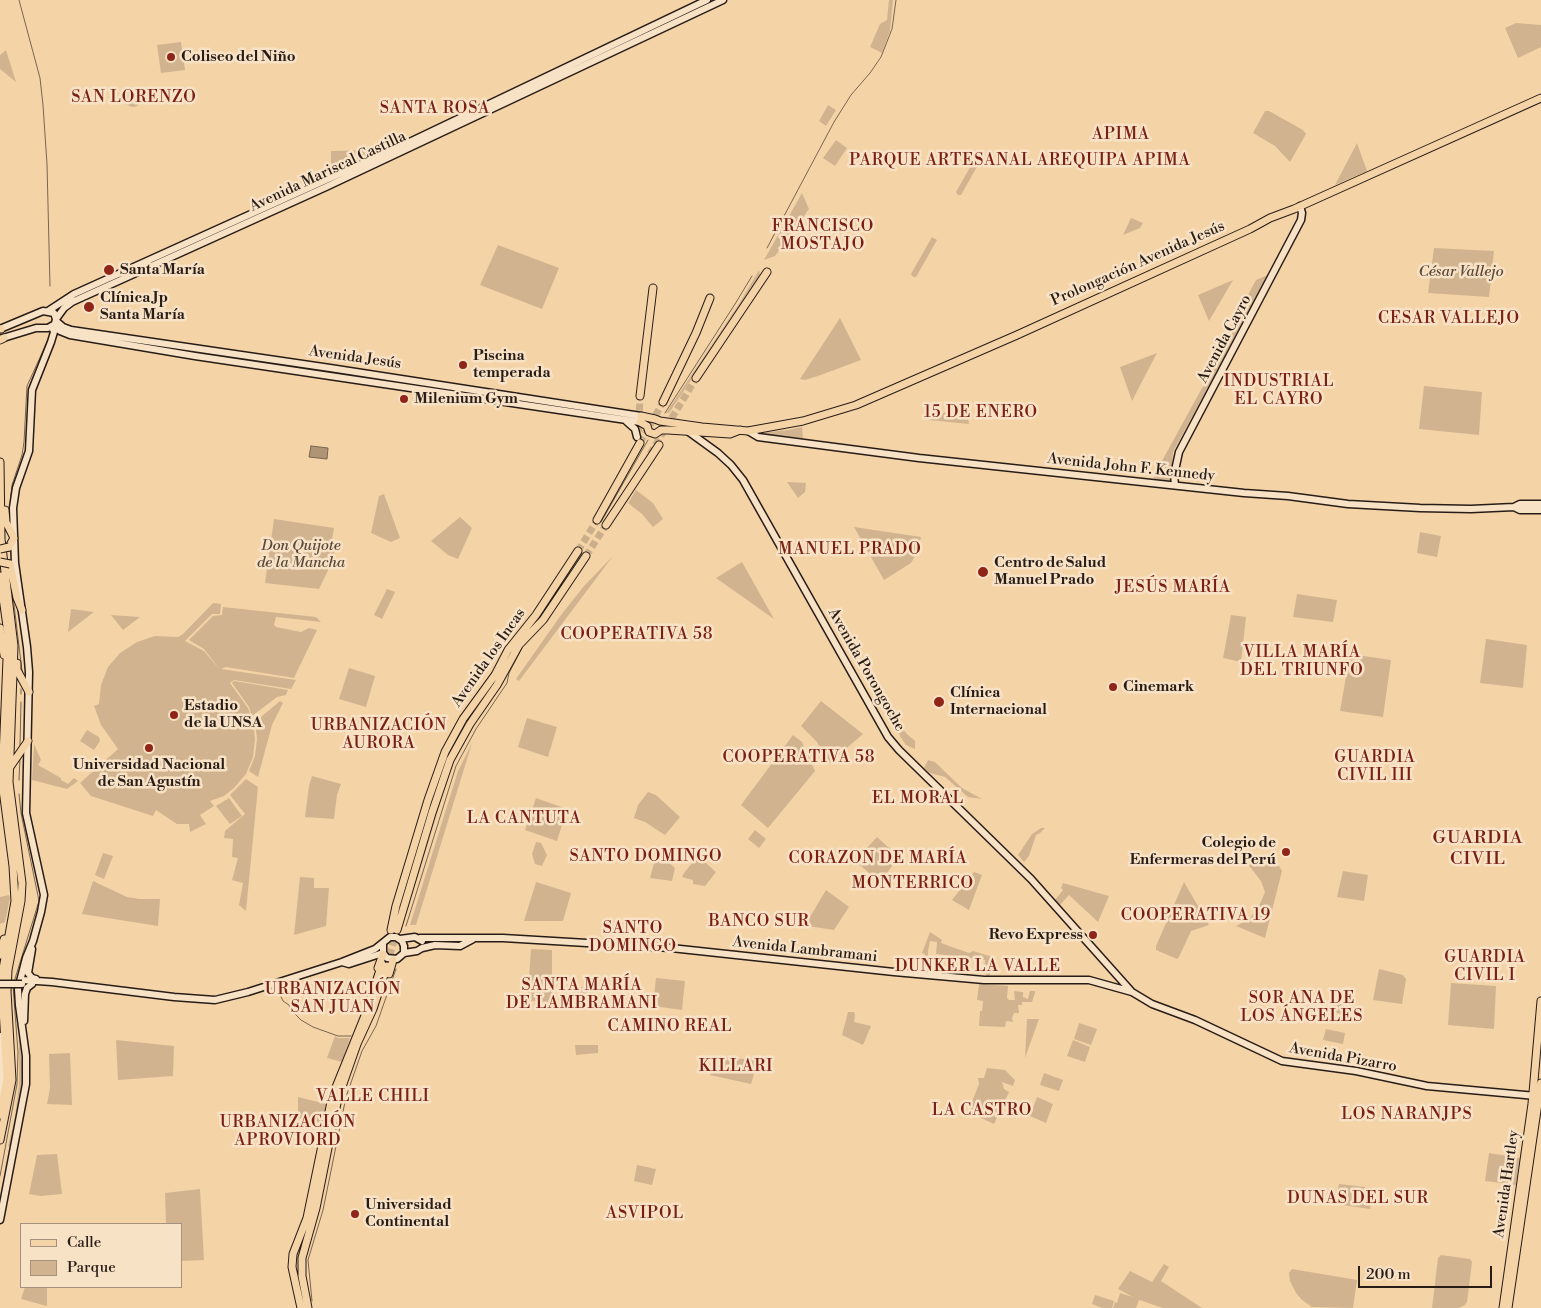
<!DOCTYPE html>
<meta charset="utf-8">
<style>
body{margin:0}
#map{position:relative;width:1541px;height:1308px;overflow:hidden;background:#f4d3a7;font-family:"Libre Bodoni",serif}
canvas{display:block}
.legend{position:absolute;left:20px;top:1223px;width:162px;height:65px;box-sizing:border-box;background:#f8e2c6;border:1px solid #a59380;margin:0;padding:6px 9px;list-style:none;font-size:15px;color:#281c17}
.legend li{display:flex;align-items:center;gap:10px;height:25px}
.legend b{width:25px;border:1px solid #a59380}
.scale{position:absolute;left:1358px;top:1266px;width:134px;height:22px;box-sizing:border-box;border:2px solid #281c17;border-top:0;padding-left:6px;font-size:15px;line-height:18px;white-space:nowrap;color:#281c17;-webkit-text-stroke:4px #f8e2c6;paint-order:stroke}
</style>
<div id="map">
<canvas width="1541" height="1308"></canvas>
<ul class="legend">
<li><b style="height:6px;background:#f4d3a7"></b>Calle</li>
<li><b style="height:14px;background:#d1b48f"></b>Parque</li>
</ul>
<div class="scale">200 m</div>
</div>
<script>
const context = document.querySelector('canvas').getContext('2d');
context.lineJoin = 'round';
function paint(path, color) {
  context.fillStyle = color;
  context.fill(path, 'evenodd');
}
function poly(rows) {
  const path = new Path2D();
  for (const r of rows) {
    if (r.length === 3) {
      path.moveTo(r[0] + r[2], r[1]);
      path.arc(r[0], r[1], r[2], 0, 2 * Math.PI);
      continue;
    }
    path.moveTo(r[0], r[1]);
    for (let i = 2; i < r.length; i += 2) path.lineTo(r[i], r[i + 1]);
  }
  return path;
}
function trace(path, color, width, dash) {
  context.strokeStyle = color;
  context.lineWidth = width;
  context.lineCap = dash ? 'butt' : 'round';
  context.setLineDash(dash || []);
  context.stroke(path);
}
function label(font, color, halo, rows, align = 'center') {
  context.font = font + ' "Libre Bodoni",serif';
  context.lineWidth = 5;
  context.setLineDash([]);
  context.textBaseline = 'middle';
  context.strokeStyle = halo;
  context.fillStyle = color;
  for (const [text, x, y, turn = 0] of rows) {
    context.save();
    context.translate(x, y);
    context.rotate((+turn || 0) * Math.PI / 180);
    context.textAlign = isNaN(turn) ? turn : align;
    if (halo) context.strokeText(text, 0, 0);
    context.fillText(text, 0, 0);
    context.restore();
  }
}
const green = poly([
 [889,0,893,0,890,31,882,53,870,47,880,24,887,20],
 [1516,23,1541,25,1541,47,1518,58,1505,28],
 [181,42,185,70,161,73,157,45],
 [6,50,16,82,0,69,0,55],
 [133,98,9],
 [828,105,836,110,826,126,819,121],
 [1265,111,1269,111,1303,130,1306,134,1290,162,1275,146,1253,133],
 [836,140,847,148,835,166,823,158],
 [1357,143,1367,171,1335,185],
 [375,150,374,155,331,174,331,151],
 [973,162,976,162,978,165,961,195,958,195,956,192],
 [802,193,809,209,775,256,764,260],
 [1131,218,1143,223,1140,228,1123,235],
 [932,237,937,240,916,277,913,277,911,274],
 [498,245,559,268,542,309,480,285],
 [1434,248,1494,251,1489,297,1428,293],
 [759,270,760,275,757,281,669,413,666,413,739,304],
 [1270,274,1173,452,1170,482,1153,480,1163,459,1219,357,1220,347,1256,280],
 [1233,280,1209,321,1198,295],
 [840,318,861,360,818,376,805,380,800,379],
 [1157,353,1147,372,1132,401,1120,367],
 [1424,386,1482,392,1479,435,1419,429],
 [964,404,967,412,969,424,928,420],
 [802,427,803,439,760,433,788,430],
 [787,482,806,483,805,492,798,498],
 [636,490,653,503,663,519,653,527,642,514,628,503],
 [384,494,400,538,391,542,371,533,379,496],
 [460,517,472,528,458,559,448,555,431,541],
 [274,519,334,528,331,545,335,556,319,589,265,583],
 [854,527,921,537,917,553,911,563,884,580],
 [1420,532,1441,536,1437,557,1417,553],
 [613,556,519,681,516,679,561,615,584,586],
 [742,562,774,619,716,578],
 [387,589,395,592,382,619,374,615],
 [1297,594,1337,600,1333,622,1293,617],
 [213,603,221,604,220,614,212,614,185,641,204,651,220,670,204,649,189,640,213,616,222,615,223,607,316,617,321,622,276,617,274,625,276,627,301,632,309,628,317,630,294,678,226,667,221,669,296,680,291,689,234,680,230,683,248,708,253,721,255,739,253,757,246,774,234,788,224,796,210,801,214,806,200,815,206,824,190,832,189,824,177,824,156,810,153,816,91,796,80,783,118,749,101,725,94,706,99,704,101,685,108,667,120,653,137,642,155,636,178,637,183,634],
 [71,609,94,612,68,632],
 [111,615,140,617,123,630],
 [1231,615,1246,617,1241,662,1223,658],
 [1486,639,1527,645,1523,688,1480,683],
 [1350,654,1391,660,1383,717,1340,711],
 [349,668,375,676,366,707,339,699],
 [234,681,288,690,286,695,277,697,252,716,249,707,232,683],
 [280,701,283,703,272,725,258,777,249,771,255,756,257,739,255,722],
 [821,701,863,734,828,764,817,742,801,726],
 [527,718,557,727,548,757,518,747],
 [900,725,906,733,915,741,915,749,906,745,900,736,898,727],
 [87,730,99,737,100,741,94,750,80,741],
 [793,735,802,742,815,771,768,828,741,805],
 [472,743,416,925,410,925,458,771],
 [34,744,41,760,38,765,61,778,61,780,68,784,74,778,78,781,67,789,32,780],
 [928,760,935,762,962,788,982,799,968,797,945,777,930,773,924,768],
 [446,774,449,775,407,912,406,911],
 [312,776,341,784,337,795,334,819,305,817,309,786],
 [246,779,258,787,246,911,239,905,243,883,232,880,238,858,232,857,233,839,224,838,225,831,245,814,230,795],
 [648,792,656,795,680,817,665,835,645,822,634,818,638,805],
 [229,798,242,816,230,824,216,806],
 [536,798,567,809,557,841,525,830],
 [1041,828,1045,828,1040,833,1036,835,1029,856,1024,862,1018,855,1032,834],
 [755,830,766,839,759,848,748,839],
 [877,837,899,857,880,882,855,861],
 [536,842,541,843,547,855,542,866,535,864,532,854],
 [657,852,675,868,672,881,650,878],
 [103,853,113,856,104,879,95,875],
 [698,856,716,872,705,886,693,884,693,880,682,877,684,873],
 [1243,858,1279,866,1282,871,1265,938,1236,926,1250,918,1260,904,1265,892,1261,881],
 [1343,871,1368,875,1364,901,1337,897],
 [974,872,982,875,969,910,952,900],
 [300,877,314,878,314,888,329,888,326,926,294,935],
 [93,881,127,897,140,899,160,899,158,926,82,914],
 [536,882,571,893,563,921,524,921],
 [1184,882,1209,925,1191,931,1179,957,1177,959,1156,950,1156,946],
 [1063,883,1109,896,1098,922,1069,895,1060,905,1055,900,1063,890,1061,888],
 [826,890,849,907,834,930,808,926,810,917],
 [9,895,10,898,5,922,0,924,0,897],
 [930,932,942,940,941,943,969,953,973,951,993,957,990,976,986,977,987,966,985,974,984,974,985,960,936,954,937,942,930,941,928,951,927,972,924,972,922,970,925,954,922,953],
 [531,949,552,950,552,1003,525,1000,528,992],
 [1379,969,1403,975,1406,979,1402,1004,1373,1000],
 [656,978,685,981,682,1010,653,1006],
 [1451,983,1496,986,1494,1029,1448,1025],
 [979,984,1008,986,1007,998,1009,1000,1015,1000,1014,991,1023,992,1023,997,1028,999,1030,991,1035,991,1035,993,1032,1002,1022,1002,1022,1005,1018,1005,1019,1013,1014,1013,1012,1018,1013,1022,1006,1021,1005,1027,979,1026,980,1011,982,1011,983,1001,977,1000],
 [572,987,595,988,594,997,572,999],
 [1336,988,1347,991,1342,1014,1331,1011],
 [848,1012,854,1012,855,1014,854,1022,871,1026,863,1045,842,1035],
 [1027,1019,1039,1019,1025,1058],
 [1079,1023,1097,1029,1091,1045,1074,1039],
 [19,1027,24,1085,12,1147,8,1146,15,1117,19,1084],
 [1326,1029,1345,1033,1343,1044,1323,1040],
 [335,1036,338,1038,350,1038,342,1062,327,1058],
 [116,1040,174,1046,173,1076,118,1080],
 [1073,1040,1090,1047,1085,1062,1067,1056],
 [575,1045,598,1045,598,1053,576,1055],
 [70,1053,72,1105,47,1104,50,1088,49,1054],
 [717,1057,758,1060,751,1084,710,1075,712,1061],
 [987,1068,1005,1070,1015,1080,1013,1086,1002,1082,1004,1089,1009,1092,994,1124,968,1112,979,1084,978,1078,984,1078],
 [1044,1073,1063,1080,1059,1091,1040,1085],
 [298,1097,326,1104,322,1123,298,1118],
 [1037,1097,1053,1104,1046,1123,1030,1116],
 [1489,1153,1520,1158,1516,1185,1485,1181],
 [57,1154,62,1194,41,1196,29,1194,37,1155],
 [637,1165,656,1169,652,1185,634,1181],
 [1339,1184,1374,1188,1370,1209,1336,1204],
 [200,1189,204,1260,181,1261,181,1224,166,1224,165,1193],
 [1441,1255,1470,1259,1472,1262,1467,1302,1465,1305,1459,1308,1432,1308,1438,1258],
 [1164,1264,1169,1267,1161,1281,1202,1308,1163,1308,1139,1300,1136,1308,1113,1308,1115,1302,1117,1303,1120,1293,1133,1297,1118,1289,1130,1271,1152,1282],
 [1292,1269,1357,1280,1353,1308,1312,1307,1302,1300,1296,1293,1290,1281,1289,1273],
 [25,1287,47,1287,47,1306,21,1299],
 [1095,1295,1114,1301,1112,1308,1102,1308,1092,1304]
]);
const water = poly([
 [311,446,328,448,327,459,309,457,311,446]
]);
const stream = poly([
 [19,0,40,78,43,105,47,164,50,286],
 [767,248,834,122,851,95,870,73,881,57,892,29,896,0],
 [665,413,735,304,752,276],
 [9,515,12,485,22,455,24,442,27,386,47,342],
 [601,522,648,440],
 [560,586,582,553],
 [12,588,22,671],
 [21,694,21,689],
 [20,745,21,702],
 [19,780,20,758],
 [406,926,456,766,476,729,507,683,509,673,522,648],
 [14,982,39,901,21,813,19,794],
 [277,988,283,1001,289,1005,291,1010,301,1020,313,1027,338,1036,351,1036],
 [0,1176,17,1084,18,1052,13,986],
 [312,1301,308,1260,323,1210,346,1097,362,1051,376,1026,396,969]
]);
const primaryTunnel = poly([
 [638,442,640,396],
 [640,443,663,402],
 [650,454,696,378],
 [578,551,597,520],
 [586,556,606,525],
 [387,966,396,933]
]);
const secondary = poly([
 [48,311,74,294,399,147,707,0],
 [56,319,64,308,72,302,326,187,723,0],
 [56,321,63,327,71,330,330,368,641,416],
 [54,326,60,331,70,335,195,356,640,422],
 [0,329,43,311,54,313,56,319,55,324,48,328,36,328,0,339],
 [626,421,635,429,637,437],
 [748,431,758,437,919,458,1244,493,1288,496,1348,504,1420,508,1471,509,1514,507,1520,504,1541,504],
 [689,432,718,453,731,465,743,480,888,737,899,750,1031,879,1131,991],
 [1175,485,1174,475,1179,452,1301,220,1302,213,1300,206],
 [1514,507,1520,510,1541,510],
 [420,938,503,938,671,948,894,972,984,980,1089,980,1132,992,1152,1004,1195,1020,1282,1061,1356,1071,1427,1086,1536,1096],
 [400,939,415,937,422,941],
 [32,949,28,973,32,978,36,979],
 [404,953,417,951,422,948,435,945,460,946,473,939],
 [342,962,349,964,383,953],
 [22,980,52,982,174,997,215,1000,248,992,342,962,375,949,390,937,396,937,402,941,404,946,404,953,397,959,387,958,383,953,383,944],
 [24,1021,25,994,27,988,32,984],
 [0,1036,2,1072,0,1096],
 [0,1220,26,1084,26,1056,19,1005,18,989,26,958,33,941,41,912,44,895,26,813,29,672,27,647,15,563,13,508,16,488,29,451,32,390,51,342,54,332,52,327]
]);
const primary = poly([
 [0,329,1,329],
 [0,340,4,338],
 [696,378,767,272],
 [640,396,653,288],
 [663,402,696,333,710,298],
 [641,416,655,419,660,421,702,427,748,431,803,421,856,405,1017,335,1250,229,1270,218,1294,209,1541,98],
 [640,422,647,426],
 [647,426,649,432,655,434,661,430,668,430,730,434,740,430],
 [0,462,1,539,14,646,9,782,22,883,21,901,8,970,7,991,12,1080,0,1140],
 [5,510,6,522,14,538,9,547],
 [597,520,640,443],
 [606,525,659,445],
 [10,564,17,598,22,610],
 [0,576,8,634,2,782,13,866,15,901,3,969,2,991,7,1079,0,1115],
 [0,628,4,655],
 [17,663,17,670,29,692],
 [10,767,28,741],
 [391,930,396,906,428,800,445,752,463,719,495,675,508,650,536,615,578,551],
 [397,930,432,813,450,760,470,724,497,685,519,645,543,620,586,556],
 [0,955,4,939],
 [378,968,383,954],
 [389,974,393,960],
 [301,1308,292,1267,293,1254,307,1218,332,1097,366,1013,382,964],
 [308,1308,302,1276,302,1258,316,1208,338,1098,357,1044,373,1009,387,966],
 [1503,1308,1532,1104,1541,1001],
 [1508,1308,1541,1083]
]);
const secondaryBridge = poly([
 [0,984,22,984]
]);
const primaryBridge = poly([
 [0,549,9,547],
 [0,562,10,564]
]);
const markers = [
 [171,57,5,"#8f2418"],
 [109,270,6,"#8f2418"],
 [89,307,6,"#8f2418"],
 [463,365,5,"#8f2418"],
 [404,399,5,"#8f2418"],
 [983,572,6,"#8f2418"],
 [1113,687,5,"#8f2418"],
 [939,702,6,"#8f2418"],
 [174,715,5,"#8f2418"],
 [149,748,5,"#8f2418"],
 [1286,852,5,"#8f2418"],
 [1093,935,5,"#8f2418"],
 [355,1214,5,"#8f2418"]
];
const poiNames = [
 ["Coliseo del Niño",181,57],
 ["Santa María",120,270],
 ["Clínica Jp",100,298],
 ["Santa María",100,315],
 ["Piscina",473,356],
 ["temperada",473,373],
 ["Milenium Gym",414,399],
 ["Centro de Salud",994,563],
 ["Manuel Prado",994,580],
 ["Cinemark",1123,687],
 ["Clínica",950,693],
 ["Internacional",950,710],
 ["Estadio",184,706],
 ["de la UNSA",184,723],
 ["Universidad Nacional",149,765,"center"],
 ["de San Agustín",149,782,"center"],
 ["Colegio de",1276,843,"right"],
 ["Enfermeras del Perú",1276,860,"right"],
 ["Revo Express",1083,935,"right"],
 ["Universidad",365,1205],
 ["Continental",365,1222]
];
const streetNames = [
 ["Avenida Mariscal Castilla",328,172,-25],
 ["Prolongación Avenida Jesús",1138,264,-24],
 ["Avenida Cayro",1225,339,-62],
 ["Avenida Jesús",355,358,8],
 ["Avenida John F. Kennedy",1131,468,6],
 ["Avenida los Incas",489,658,-55],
 ["Avenida Porongoche",866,670,60],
 ["Avenida Lambramani",805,950,6],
 ["Avenida Pizarro",1343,1058,10],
 ["Avenida Hartley",1507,1184,-82]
];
const parkNames = [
 ["César Vallejo",1461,272],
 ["Don Quijote",301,546],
 ["de la Mancha",301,563]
];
const neighbourhoodNames = [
 ["SAN LORENZO",134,98],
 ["SANTA ROSA",435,109],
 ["APIMA",1121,135],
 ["PARQUE ARTESANAL AREQUIPA APIMA",1020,161],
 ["FRANCISCO",823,227],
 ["MOSTAJO",823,245],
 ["CESAR VALLEJO",1449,319],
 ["INDUSTRIAL",1279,382],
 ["EL CAYRO",1279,400],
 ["15 DE ENERO",981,413],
 ["MANUEL PRADO",850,550],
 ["JESÚS MARÍA",1173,588],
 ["COOPERATIVA 58",637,635],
 ["VILLA MARÍA",1302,653],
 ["DEL TRIUNFO",1302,671],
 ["URBANIZACIÓN",379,726],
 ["AURORA",379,744],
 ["COOPERATIVA 58",799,758],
 ["GUARDIA",1375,758],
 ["CIVIL III",1375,776],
 ["EL MORAL",918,799],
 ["LA CANTUTA",524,819],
 ["SANTO DOMINGO",646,857],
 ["CORAZON DE MARÍA",878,859],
 ["MONTERRICO",913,884],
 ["COOPERATIVA 19",1196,916],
 ["BANCO SUR",759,922],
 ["SANTO",633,929],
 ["DOMINGO",633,947],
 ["GUARDIA",1485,958],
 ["CIVIL I",1485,976],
 ["DUNKER LA VALLE",978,967],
 ["SANTA MARÍA",582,986],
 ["DE LAMBRAMANI",582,1004],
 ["URBANIZACIÓN",333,990],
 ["SAN JUAN",333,1008],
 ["SOR ANA DE",1302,999],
 ["LOS ÁNGELES",1302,1017],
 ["CAMINO REAL",670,1027],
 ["KILLARI",736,1067],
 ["VALLE CHILI",373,1097],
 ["LA CASTRO",982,1111],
 ["LOS NARANJPS",1407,1115],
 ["URBANIZACIÓN",288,1123],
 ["APROVIORD",288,1141],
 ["DUNAS DEL SUR",1358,1199],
 ["ASVIPOL",645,1214]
];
const quarterNames = [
 ["GUARDIA",1478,839],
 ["CIVIL",1478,860]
];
paint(green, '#d1b48f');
paint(water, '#af9576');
trace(water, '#796550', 1);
trace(stream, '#796550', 1);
trace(primaryTunnel, '#cbae8a', 7, [7, 3.5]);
trace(secondary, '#281c17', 9);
trace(primary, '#281c17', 9);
trace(secondary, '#f8e2c6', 6);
trace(primary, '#f4d3a7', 7);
trace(secondaryBridge, '#281c17', 9, []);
trace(primaryBridge, '#281c17', 9, []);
trace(secondaryBridge, '#f8e2c6', 6);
trace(primaryBridge, '#f4d3a7', 7);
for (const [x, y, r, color] of markers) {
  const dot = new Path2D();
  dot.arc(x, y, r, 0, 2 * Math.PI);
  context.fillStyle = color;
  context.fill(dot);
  trace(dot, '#f8e2c6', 2);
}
label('bold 15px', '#281c17', '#f8e2c6', poiNames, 'left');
label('15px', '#281c17', '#f8e2c6', streetNames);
label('italic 15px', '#5b4a3b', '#f8e2c6', parkNames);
context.letterSpacing = '1px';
label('16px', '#7a1f14', '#f8e2c6', neighbourhoodNames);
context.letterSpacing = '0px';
context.letterSpacing = '1px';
label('18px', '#7a1f14', '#f8e2c6', quarterNames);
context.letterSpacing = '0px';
</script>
